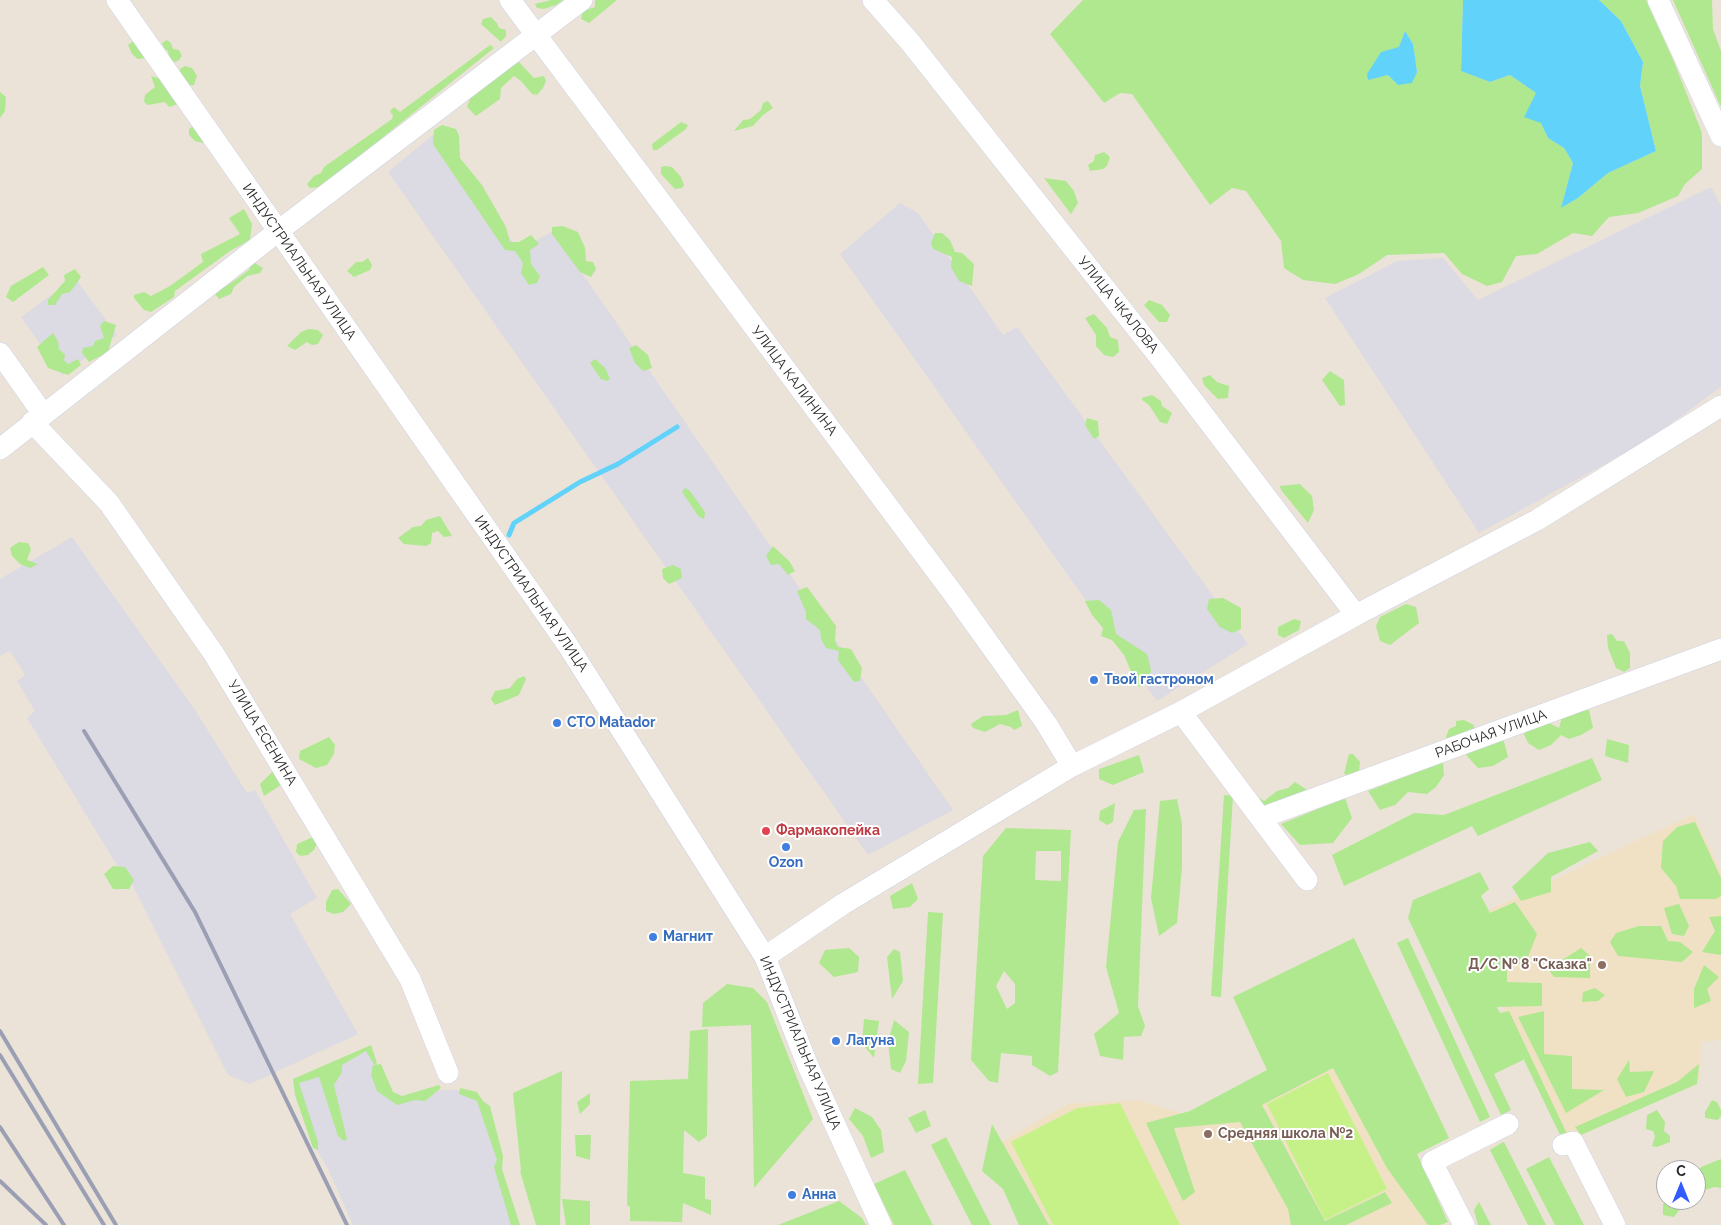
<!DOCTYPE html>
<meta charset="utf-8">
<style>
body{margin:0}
#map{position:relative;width:1721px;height:1225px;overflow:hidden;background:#ece3d8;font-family:Raleway,sans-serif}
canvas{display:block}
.north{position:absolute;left:1656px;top:1160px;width:50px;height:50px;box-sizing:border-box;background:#fff;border:1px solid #a9a9a9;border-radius:50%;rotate:0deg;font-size:14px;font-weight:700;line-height:20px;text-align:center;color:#282828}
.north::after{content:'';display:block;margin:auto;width:18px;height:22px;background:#325bff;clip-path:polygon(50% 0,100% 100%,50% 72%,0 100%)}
</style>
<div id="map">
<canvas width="1721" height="1225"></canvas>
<div class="north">С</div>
</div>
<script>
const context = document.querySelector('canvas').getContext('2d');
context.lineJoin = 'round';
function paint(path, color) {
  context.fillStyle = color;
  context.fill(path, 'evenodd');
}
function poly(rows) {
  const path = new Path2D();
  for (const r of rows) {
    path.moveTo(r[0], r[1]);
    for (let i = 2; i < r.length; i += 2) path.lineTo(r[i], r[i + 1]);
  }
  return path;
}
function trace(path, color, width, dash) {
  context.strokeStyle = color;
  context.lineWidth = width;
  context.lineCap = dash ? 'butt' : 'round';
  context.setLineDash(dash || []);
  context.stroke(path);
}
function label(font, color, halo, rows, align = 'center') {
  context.font = font + ' Raleway,sans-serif';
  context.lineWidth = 4;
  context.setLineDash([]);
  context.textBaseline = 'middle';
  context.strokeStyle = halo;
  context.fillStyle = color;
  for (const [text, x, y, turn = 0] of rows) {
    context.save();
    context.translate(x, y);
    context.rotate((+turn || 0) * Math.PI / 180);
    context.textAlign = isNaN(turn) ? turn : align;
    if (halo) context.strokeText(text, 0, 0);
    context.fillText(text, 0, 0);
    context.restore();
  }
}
const industrial = poly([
 [434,134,519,250,553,231,953,810,868,855,388,172],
 [1711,187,1721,206,1721,387,1647,441,1479,533,1325,298,1397,261,1443,258,1478,300],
 [900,203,918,213,1003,335,1017,327,1248,644,1157,701,840,254],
 [75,278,117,335,62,375,21,317],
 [72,537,195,710,247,793,255,790,317,898,290,914,358,1034,250,1084,228,1075,128,876,124,877,27,718,35,711,17,681,25,675,10,651,0,656,0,579],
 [370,1048,386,1089,400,1101,441,1090,457,1090,478,1097,489,1123,513,1225,353,1225,328,1169,315,1147,295,1080]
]);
const education = poly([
 [1694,814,1721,872,1721,1040,1701,1042,1700,1078,1564,1140,1463,922],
 [1353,1042,1446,1225,1044,1225,1001,1142,1068,1104,1139,1100,1189,1116]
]);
const green = poly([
 [551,0,563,0,556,5,544,9,537,8,535,4],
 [595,0,617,0,589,23,581,19,583,11,595,7],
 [1083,0,1463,0,1461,71,1490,82,1510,75,1536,93,1541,123,1548,138,1564,148,1573,163,1561,208,1578,198,1608,173,1656,151,1640,86,1643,62,1621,21,1599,0,1646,0,1674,62,1702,133,1702,169,1685,184,1678,196,1638,213,1609,217,1592,236,1573,233,1537,254,1516,256,1502,282,1487,286,1462,274,1444,253,1387,255,1359,274,1335,284,1303,280,1284,268,1281,241,1246,191,1232,188,1210,205,1132,94,1120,93,1104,103,1050,34],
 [1405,31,1413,44,1417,72,1398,85,1388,75,1381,52,1399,48],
 [1673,0,1712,0,1713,29,1721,51,1721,107],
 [491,17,497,23,499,28,506,30,506,36,501,42,481,24,483,19],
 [167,40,171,43,173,49,179,50,182,56,178,61,174,62,169,57,168,51,164,48,162,43],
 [133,41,146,58,138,59,132,54,128,45],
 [490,45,494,48,321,187,310,188,307,184,314,176,321,173,324,167,392,119,393,116,390,111,394,107,400,112],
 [518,61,534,78,544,76,546,81,543,88,537,95,532,94,521,81,514,76,501,88,500,99,476,116,467,107,475,85],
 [185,66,192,68,197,76,194,85,186,86,179,76,180,69],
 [151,76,171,82,178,104,169,107,165,102,148,105,144,102,145,95,155,87],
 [0,92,6,97,5,111,0,118],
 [768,101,773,108,763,115,753,126,734,131,743,120,750,119,761,110,763,103],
 [681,122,688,125,686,129,657,150,653,150,652,144],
 [197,123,207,144,195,141,189,135,189,129],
 [442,125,456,129,459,136,460,158,482,185,506,227,510,242,519,242,531,235,539,244,530,250,531,264,540,276,537,283,529,285,521,273,523,263,515,251,505,250,433,144,434,130],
 [1104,152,1110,157,1107,166,1103,169,1090,171,1088,165,1094,161,1095,155],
 [665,166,672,167,681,177,684,185,682,188,675,189,661,174,661,167],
 [1044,178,1066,181,1074,191,1078,203,1071,214],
 [244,209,252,224,250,240,230,251,175,291,174,297,151,312,144,310,134,298,134,295,144,292,151,296,170,286,203,262,201,254,240,234,229,218],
 [563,226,578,232,585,248,586,261,593,262,596,269,591,277,580,272,552,234,552,227],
 [935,233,942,233,950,240,955,252,962,253,974,264,972,286,959,281,951,267,952,257,933,249,931,243],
 [368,258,372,265,370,270,354,277,347,271,356,262,362,262],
 [253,262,263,268,260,273,247,276,234,287,231,294,219,299,215,294,217,288,225,287,234,281,249,270],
 [43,267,49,275,13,302,6,297,11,286],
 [75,269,81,277,74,287,70,292,62,294,55,305,48,305,48,300,65,281,64,275],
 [1149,300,1162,305,1170,315,1167,322,1159,322,1144,305],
 [1094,314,1107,328,1110,337,1118,340,1119,352,1113,357,1104,355,1096,346,1096,335,1085,318],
 [104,321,116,325,108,352,89,362,82,353,83,348,93,346,95,341,104,338,100,326],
 [308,329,318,330,323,335,318,344,312,345,307,342,295,350,287,346,301,332],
 [53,333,58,341,59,349,65,355,64,360,68,364,78,359,81,365,68,375,48,368,37,347],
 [636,345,648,355,652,368,643,371,635,363,629,348],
 [595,359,605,368,610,379,607,381,601,379,590,363],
 [1330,371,1344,380,1345,405,1340,406,1322,380],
 [1210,375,1217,382,1229,386,1228,398,1218,399,1204,385,1202,378],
 [1152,395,1161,401,1162,406,1172,413,1167,424,1160,422,1149,405,1142,400,1142,398],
 [1087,418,1098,421,1099,436,1094,439,1085,425],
 [1300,484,1312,496,1314,510,1308,523,1281,490,1280,486],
 [685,488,690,491,705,512,704,519,699,517,682,492],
 [440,516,452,536,444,537,438,531,432,533,431,543,426,546,404,544,398,538,413,527,421,526,426,520],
 [19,542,28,543,31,549,27,560,38,564,30,568,20,564,12,556,10,548],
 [773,546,790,562,795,571,788,575,779,564,771,565,766,556],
 [673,565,681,569,682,578,669,584,663,578,662,569],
 [807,587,836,626,835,641,838,647,851,649,862,668,860,681,854,682,838,660,839,651,826,648,821,639,820,630,806,619,806,612,797,591],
 [1223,598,1241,608,1241,629,1232,633,1220,627,1207,609,1209,599],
 [1099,600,1111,610,1116,634,1147,654,1151,670,1149,679,1141,687,1132,684,1130,669,1124,655,1112,640,1101,636,1103,628,1092,615,1085,601],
 [1406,604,1416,607,1419,623,1390,645,1380,641,1376,626,1380,617],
 [1294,619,1301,621,1299,630,1284,638,1278,635,1278,627],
 [1612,634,1617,641,1624,641,1630,653,1630,668,1624,672,1616,668,1608,648,1607,635],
 [524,676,526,679,519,695,495,705,491,699,495,691,510,688,517,679],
 [1018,710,1022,726,1014,730,1011,727,1000,724,985,732,973,728,971,724,983,716,1006,715],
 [1589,710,1593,728,1581,735,1569,739,1561,735,1551,745,1539,750,1528,743,1524,734,1529,725,1549,723,1559,728,1563,713],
 [1464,720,1474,725,1474,733,1455,744,1446,737,1449,729,1456,726,1456,721],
 [329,737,335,745,334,754,327,765,316,768,299,759,300,751],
 [1503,738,1508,757,1493,766,1478,768,1466,755,1478,743],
 [1607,739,1629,745,1628,763,1605,756],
 [1349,754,1353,754,1360,762,1359,772,1355,777,1344,774],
 [1139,755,1144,772,1113,785,1099,779,1099,769],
 [1592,758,1602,780,1478,836,1472,826,1344,886,1332,855,1414,813,1444,815],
 [1443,762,1444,775,1436,787,1427,794,1408,792,1395,805,1380,810,1368,791],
 [272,772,280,776,281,785,264,796,260,784],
 [1295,782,1307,790,1259,813,1253,794,1264,801,1277,791,1288,788],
 [1224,795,1233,796,1221,997,1211,996],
 [1345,798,1352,818,1333,843,1300,845,1281,824],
 [1177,799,1182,824,1182,867,1177,923,1159,936,1151,898,1160,801],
 [1115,803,1113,822,1107,825,1099,820,1100,811],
 [1146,809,1138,1006,1145,1026,1141,1036,1124,1037,1123,1060,1100,1056,1094,1034,1119,1013,1106,967,1118,842,1134,810],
 [1695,822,1721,878,1721,896,1716,899,1680,899,1676,886,1661,868,1663,841,1677,827],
 [1006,828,1071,830,1058,1072,1050,1076,1032,1065,1032,1056,1001,1053,998,1083,989,1081,971,1060,983,856],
 [1036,851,1061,851,1061,881,1035,880],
 [1004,971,1015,984,1015,1003,1007,1009,996,986],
 [313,837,318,841,314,850,308,855,300,856,296,852,297,844],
 [1590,842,1598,851,1551,877,1551,892,1521,901,1512,887,1548,853],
 [113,866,125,867,134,880,129,889,113,889,104,874],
 [1480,872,1489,889,1481,896,1490,913,1515,902,1537,934,1526,962,1507,969,1507,982,1542,983,1542,1006,1497,1007,1500,1013,1509,1011,1567,1134,1561,1137,1523,1058,1523,1060,1494,1074,1511,1110,1501,1115,1408,918,1413,900],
 [912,883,918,899,910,907,893,909,890,896],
 [338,889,351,904,343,912,334,914,326,911,326,902,332,890],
 [1679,904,1689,926,1684,936,1672,934,1664,908],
 [928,912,943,913,933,1083,918,1084],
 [1721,916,1721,955,1702,952,1715,931,1709,917],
 [1639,926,1661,926,1668,941,1680,942,1693,952,1682,962,1618,956,1610,942,1616,933],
 [1354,938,1449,1138,1417,1154,1448,1222,1440,1225,1428,1225,1387,1168,1333,1068,1262,1105,1325,1221,1385,1192,1392,1203,1346,1225,1291,1225,1288,1209,1240,1122,1174,1128,1195,1192,1183,1201,1146,1123,1190,1111,1267,1070,1233,997],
 [1408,938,1490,1117,1480,1122,1397,943],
 [849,948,859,957,858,972,834,977,819,963,825,950],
 [1581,948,1590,956,1590,978,1554,977,1548,969],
 [894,949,900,952,903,981,892,999,887,957],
 [1704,965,1719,977,1707,989,1711,1001,1694,1008,1694,989],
 [727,984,753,988,767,1002,813,1119,754,1188,751,1025,702,1027,703,1003],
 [1595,988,1605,995,1598,1001,1582,1002,1583,992],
 [1544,1011,1544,1054,1572,1056,1572,1089,1604,1090,1566,1113,1518,1017],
 [864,1019,879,1021,874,1058,862,1043],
 [894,1020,909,1032,906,1061,900,1073,891,1069,888,1042],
 [708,1029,707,1136,699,1142,684,1130,683,1173,705,1177,705,1199,711,1200,711,1215,683,1203,682,1222,630,1221,630,1207,627,1205,630,1081,688,1079,690,1031],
 [371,1045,377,1063,374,1064,366,1051,342,1065,342,1072,334,1085,347,1139,344,1141,338,1136,319,1077,299,1083,318,1142,318,1150,313,1148,295,1095,293,1079],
 [1629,1060,1630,1072,1654,1071,1644,1092,1626,1097,1617,1079],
 [381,1064,393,1092,402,1096,439,1085,441,1088,425,1101,415,1100,397,1105,377,1091,371,1075,373,1065],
 [1699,1064,1697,1084,1581,1135,1575,1127,1677,1082],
 [562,1071,560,1225,536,1225,520,1171,521,1171,513,1093],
 [460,1088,477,1092,483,1101,490,1106,503,1156,502,1169,520,1225,511,1225,494,1167,497,1160,477,1101,459,1094],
 [590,1093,590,1104,580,1114,577,1102],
 [1712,1100,1717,1102,1721,1110,1721,1116,1718,1120,1705,1118,1705,1112],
 [855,1108,872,1117,881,1130,884,1152,871,1158,863,1136,849,1119],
 [925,1110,931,1126,916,1133,908,1118],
 [1657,1110,1665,1122,1664,1131,1670,1136,1670,1142,1657,1147,1652,1146,1655,1136,1653,1131,1646,1129,1647,1115],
 [992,1124,1049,1225,1019,1225,1003,1189,982,1171],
 [575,1135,591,1135,590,1160,576,1156],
 [946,1137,991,1225,972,1225,931,1145],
 [1503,1142,1504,1142,1546,1225,1528,1225,1490,1150],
 [1549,1157,1584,1225,1555,1225,1526,1169],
 [1721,1159,1721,1188,1714,1187,1696,1193,1696,1174,1701,1167],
 [905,1170,933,1225,894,1225,874,1184],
 [562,1199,590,1201,590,1225,566,1225],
 [1667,1200,1687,1200,1674,1217,1663,1215,1663,1204],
 [839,1201,862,1218,866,1225,778,1225],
 [1479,1202,1491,1225,1478,1225,1474,1210]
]);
const pitch = poly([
 [1328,1073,1387,1189,1325,1220,1267,1104],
 [1120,1103,1180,1225,1053,1225,1011,1142,1077,1108]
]);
const water = poly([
 [1463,0,1599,0,1621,21,1643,62,1640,86,1656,151,1608,173,1578,198,1561,208,1573,163,1564,148,1548,138,1541,123,1524,117,1536,93,1510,75,1490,82,1461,71],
 [1405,31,1413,44,1415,57,1417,72,1412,83,1398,85,1388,75,1368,80,1367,74,1381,52,1399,47]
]);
const stream = poly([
 [509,535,514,523,580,482,618,464,677,427]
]);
const minor = poly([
 [117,0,567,644,765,957,808,1066,881,1225],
 [510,0,955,596,1046,723,1072,766],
 [873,0,910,42,1161,359,1356,615],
 [1658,0,1721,136],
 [0,353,43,414],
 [32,422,109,503,214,654,410,979,448,1073],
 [0,449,277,232,582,0],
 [1181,712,1307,880],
 [1261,818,1721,649],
 [765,957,843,904,1072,766,1181,712,1356,615,1537,520,1721,406],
 [1563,1145,1573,1142,1615,1225],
 [1464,1225,1432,1162,1508,1124]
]);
const rail = poly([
 [84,731,195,912,347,1225],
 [0,1031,116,1225],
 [0,1055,104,1225],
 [0,1127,64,1225],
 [0,1181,46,1225]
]);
const markers = [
 [1094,680,5,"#3f7fe0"],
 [557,723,5,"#3f7fe0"],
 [766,831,5,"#e0444e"],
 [786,847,5,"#3f7fe0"],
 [653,937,5,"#3f7fe0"],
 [1602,965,5,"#8d6e63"],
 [836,1041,5,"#3f7fe0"],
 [1208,1134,5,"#8d6e63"],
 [792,1195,5,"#3f7fe0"]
];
const streetNames = [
 ["ИНДУСТРИАЛЬНАЯ УЛИЦА",299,262,55],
 ["УЛИЦА ЧКАЛОВА",1118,305,51],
 ["УЛИЦА КАЛИНИНА",794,381,53],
 ["ИНДУСТРИАЛЬНАЯ УЛИЦА",531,594,55],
 ["УЛИЦА ЕСЕНИНА",262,733,59],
 ["РАБОЧАЯ УЛИЦА",1491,734,-20],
 ["ИНДУСТРИАЛЬНАЯ УЛИЦА",800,1043,67]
];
const shopNames = [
 ["Твой гастроном",1104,680],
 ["СТО Matador",567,723],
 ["Ozon",786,863,"center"],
 ["Магнит",663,937],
 ["Лагуна",846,1041],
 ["Анна",802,1195]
];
const healthNames = [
 ["Фармакопейка",776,831]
];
const educationNames = [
 ["Д/С № 8 \"Сказка\"",1592,965],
 ["Средняя школа №2",1218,1134,"left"]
];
paint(industrial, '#dcdae3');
paint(education, '#f0e1c5');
paint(green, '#afe88f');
paint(pitch, '#c6f189');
paint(water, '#61d2f9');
trace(stream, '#61d2f9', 5);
trace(minor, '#cdd2e3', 22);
trace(minor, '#fff', 21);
trace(rail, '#9b9fb4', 4);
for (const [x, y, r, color] of markers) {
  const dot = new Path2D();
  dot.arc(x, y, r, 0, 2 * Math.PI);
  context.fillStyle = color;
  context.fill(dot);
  trace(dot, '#fff', 2);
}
label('14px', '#282828', '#fff', streetNames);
label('bold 14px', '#366cbe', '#fff', shopNames, 'left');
label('bold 14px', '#be3a42', '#fff', healthNames, 'left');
label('bold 14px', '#785e54', '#fff', educationNames, 'right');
</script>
